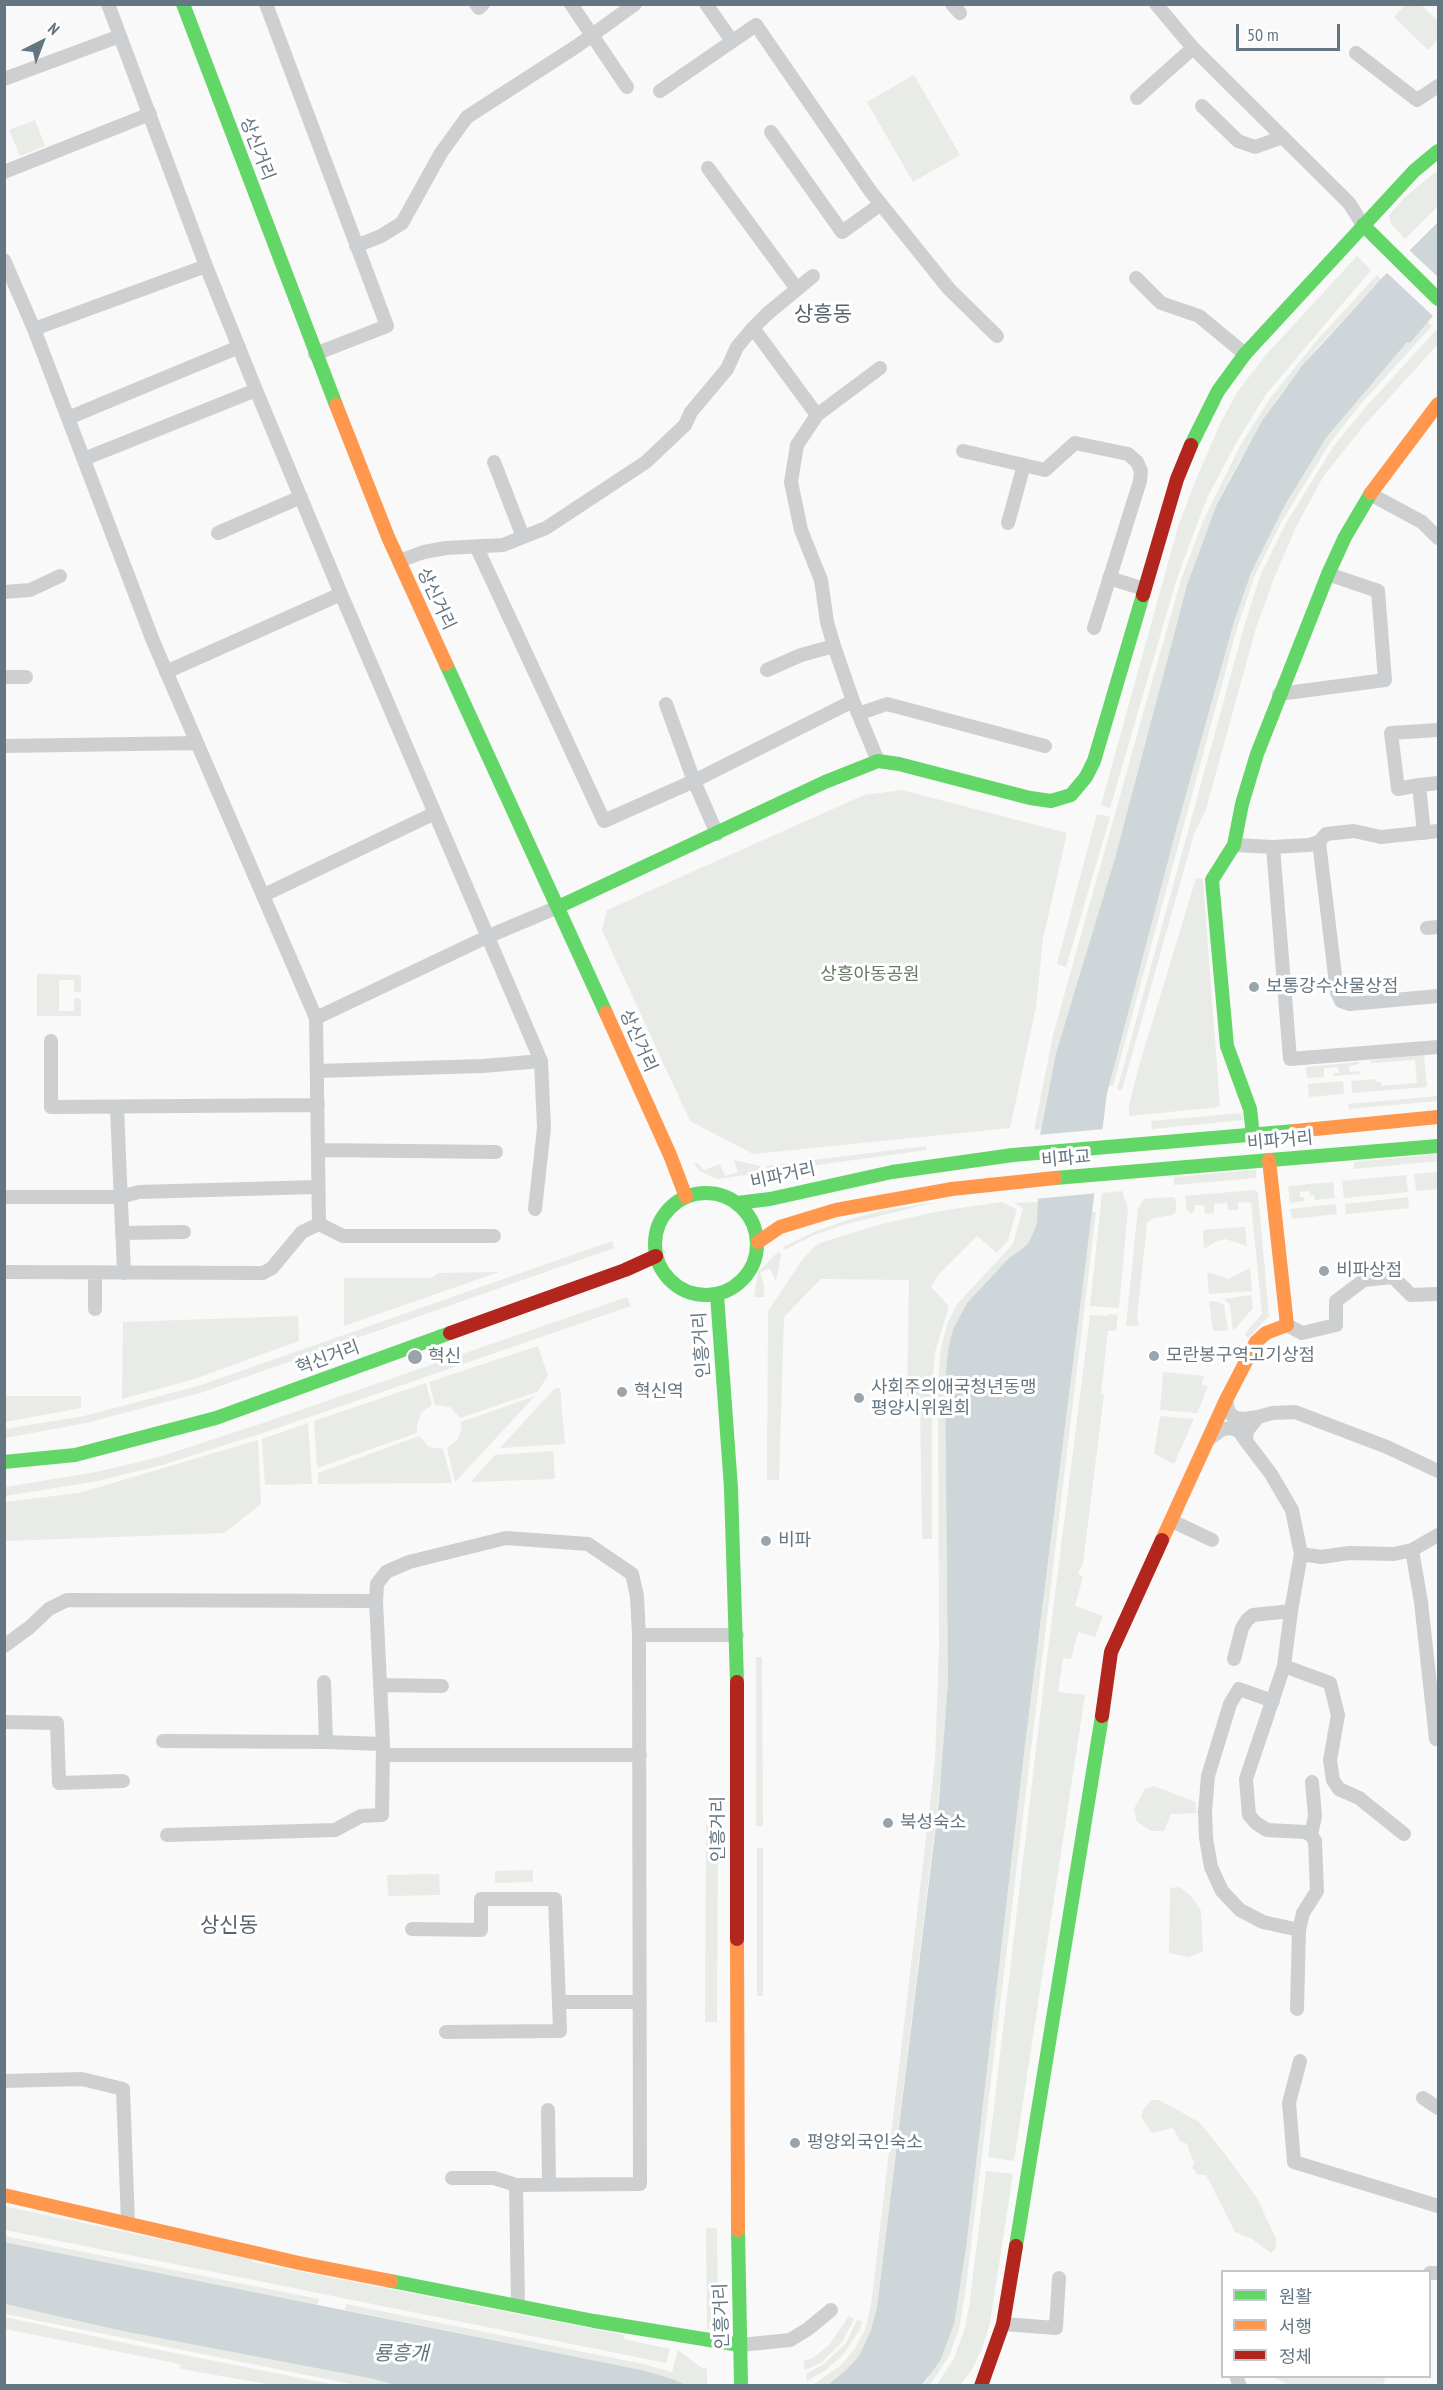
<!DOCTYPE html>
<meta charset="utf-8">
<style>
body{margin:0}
#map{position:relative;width:1443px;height:2390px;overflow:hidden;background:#f9f9f9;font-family:"PT Sans Narrow","Noto Sans KR",sans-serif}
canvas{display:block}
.frame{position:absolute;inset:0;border:6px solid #657683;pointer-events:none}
.legend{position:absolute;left:1221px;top:2270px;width:210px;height:108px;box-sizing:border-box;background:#fff;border:2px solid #c1c8cd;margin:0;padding:8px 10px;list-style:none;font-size:18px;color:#657683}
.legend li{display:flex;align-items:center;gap:12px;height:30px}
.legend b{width:30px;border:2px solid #c1c8cd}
.north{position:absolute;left:12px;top:12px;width:60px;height:60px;-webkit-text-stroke:4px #fff;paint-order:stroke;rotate:42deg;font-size:16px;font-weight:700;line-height:24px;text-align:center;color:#657683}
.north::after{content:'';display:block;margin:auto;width:21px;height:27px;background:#657683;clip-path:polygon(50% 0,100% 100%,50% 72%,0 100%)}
.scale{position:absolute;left:1236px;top:24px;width:104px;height:27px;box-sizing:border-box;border:3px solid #657683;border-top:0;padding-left:8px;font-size:18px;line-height:21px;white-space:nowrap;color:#657683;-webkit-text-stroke:4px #fff;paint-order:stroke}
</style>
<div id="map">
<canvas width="1443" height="2390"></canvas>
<div class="frame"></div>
<ul class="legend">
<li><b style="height:8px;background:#63d668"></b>원활</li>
<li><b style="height:8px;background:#ff974d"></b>서행</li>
<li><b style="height:8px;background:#b3261e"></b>정체</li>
</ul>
<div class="north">N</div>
<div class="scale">50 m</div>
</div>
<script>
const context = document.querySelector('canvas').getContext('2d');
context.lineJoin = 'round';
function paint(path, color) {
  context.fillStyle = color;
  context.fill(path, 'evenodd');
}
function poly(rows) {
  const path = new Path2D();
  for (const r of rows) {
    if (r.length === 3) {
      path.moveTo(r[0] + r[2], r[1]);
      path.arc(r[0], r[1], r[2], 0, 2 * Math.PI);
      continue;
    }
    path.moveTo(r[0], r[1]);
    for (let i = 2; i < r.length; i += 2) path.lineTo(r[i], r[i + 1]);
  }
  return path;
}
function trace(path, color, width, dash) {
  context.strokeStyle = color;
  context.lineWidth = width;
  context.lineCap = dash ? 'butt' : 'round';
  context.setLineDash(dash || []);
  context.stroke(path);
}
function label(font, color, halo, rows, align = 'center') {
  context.font = font + ' "PT Sans Narrow","Noto Sans KR",sans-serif';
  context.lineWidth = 6;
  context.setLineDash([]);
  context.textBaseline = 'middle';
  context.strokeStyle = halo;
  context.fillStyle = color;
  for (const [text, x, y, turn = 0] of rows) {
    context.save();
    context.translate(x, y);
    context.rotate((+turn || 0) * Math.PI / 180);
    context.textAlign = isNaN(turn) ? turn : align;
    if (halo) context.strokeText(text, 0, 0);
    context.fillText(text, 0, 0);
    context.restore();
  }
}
const green = poly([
 [1406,4,1421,5,1438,21,1438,39,1428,50,1394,17],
 [914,75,960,155,913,182,867,102],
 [35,120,45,146,20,156,9,130],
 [1438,170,1438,206,1405,239,1391,224,1389,215,1405,197],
 [1357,256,1371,270,1267,393,1236,443,1207,498,1177,578,1110,808,1101,805,1178,527,1197,477,1221,422,1238,391,1265,356],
 [1377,275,1381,279,1317,348,1277,399,1239,462,1216,506,1187,585,1115,858,1056,1053,1041,1129,1034,1130,1053,1035,1155,671,1181,580,1203,521,1240,446,1271,397,1318,339],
 [1428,322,1432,326,1360,405,1330,443,1282,521,1255,575,1238,625,1113,1086,1108,1086,1177,827,1234,622,1251,573,1285,505,1326,438,1407,341,1410,343],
 [1436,330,1438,332,1438,344,1361,429,1323,477,1297,525,1274,578,1256,628,1206,809,1194,834,1122,1090,1117,1090,1244,627,1260,576,1286,523,1333,447,1364,409],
 [902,790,1067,833,1043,939,1036,1007,1010,1128,753,1154,690,1121,602,930,607,910,864,795],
 [1097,814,1110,817,1066,967,1057,964],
 [1196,878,1203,879,1220,1107,1129,1116,1129,1105,1139,1066],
 [37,974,81,975,81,992,74,992,74,980,59,980,59,1011,74,1011,74,998,81,999,81,1016,37,1016],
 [1424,1055,1427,1087,1352,1093,1351,1081,1375,1079,1376,1082,1381,1082,1381,1086,1417,1083,1415,1060,1371,1063,1371,1060],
 [1359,1062,1359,1064,1349,1066,1350,1072,1359,1071,1360,1074,1334,1076,1333,1073,1339,1073,1338,1067,1324,1068,1324,1077,1307,1078,1306,1067],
 [1343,1081,1344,1094,1309,1097,1308,1084],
 [1438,1096,1438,1101,1349,1109,1348,1104],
 [1242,1113,1243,1120,1152,1129,1151,1121],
 [926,1146,927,1150,766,1172,766,1166],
 [1438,1154,1438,1161,1354,1169,1354,1162],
 [734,1160,760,1166,761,1173,717,1179,700,1171,694,1164,697,1163,704,1170,720,1164,725,1176,738,1172],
 [1256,1170,1256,1178,1174,1185,1174,1177],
 [1438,1172,1438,1189,1416,1191,1414,1174],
 [1406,1175,1408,1192,1344,1198,1342,1181],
 [1333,1182,1335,1198,1315,1200,1314,1195,1310,1196,1310,1191,1300,1192,1300,1197,1304,1197,1304,1201,1290,1203,1288,1186],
 [1255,1190,1258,1193,1269,1316,1248,1338,1245,1335,1246,1332,1262,1314,1251,1203,1238,1202,1238,1210,1228,1210,1227,1203,1214,1204,1214,1213,1205,1214,1204,1205,1195,1205,1194,1212,1190,1213,1187,1210,1185,1196],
 [1122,1191,1128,1209,1119,1308,1090,1306,1102,1193],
 [1173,1197,1176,1199,1176,1212,1172,1215,1154,1218,1147,1223,1137,1319,1139,1326,1126,1326,1138,1208,1144,1199],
 [1408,1197,1409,1208,1346,1214,1345,1204],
 [936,1202,847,1224,814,1235,784,1250,783,1247,814,1232,847,1220,881,1211],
 [1001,1202,1017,1209,1008,1240,997,1253,977,1236,938,1275,931,1287,949,1306,935,1352,932,1384,932,1539,922,1539,920,1399,907,1398,909,1280,821,1279,784,1317,779,1480,767,1480,768,1311,802,1260,815,1246,823,1242,885,1223,940,1211],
 [1038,1202,1037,1224,1028,1244,1008,1259,967,1303,953,1329,948,1350,945,1382,948,1683,942,1768,877,2307,871,2330,859,2356,846,2370,826,2385,811,2386,840,2366,854,2350,865,2330,871,2305,935,1761,939,1648,938,1382,941,1347,948,1322,958,1303,1013,1244,1023,1208,1014,1203],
 [1336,1204,1337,1214,1292,1219,1290,1209],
 [1092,1212,1096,1212,966,2287,959,2329,949,2356,930,2385,922,2386,928,2379,967,2241,1025,1745],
 [1245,1227,1247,1246,1225,1239,1217,1241,1204,1249,1203,1230],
 [612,1241,614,1248,200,1393,86,1423,5,1438,5,1429,84,1416,198,1386],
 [779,1251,781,1256,776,1281,770,1269,760,1272,764,1286,764,1297,754,1297,758,1272],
 [1250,1268,1252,1291,1209,1294,1207,1272,1229,1279],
 [499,1272,344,1326,344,1278,432,1278,438,1273],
 [1251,1295,1253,1308,1233,1331,1230,1305,1224,1299],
 [627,1297,631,1306,266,1432,162,1465,98,1481,5,1496,5,1487,96,1472,159,1457,263,1423],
 [1209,1301,1219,1302,1224,1305,1228,1330,1213,1331],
 [1109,1314,1118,1315,1116,1331,1108,1331,1101,1393,1104,1394,1083,1563,1078,1574,1083,1577,1075,1606,1103,1616,1095,1637,1078,1632,1071,1659,1063,1658,1058,1692,1085,1695,1014,2161,988,2157,1043,1690,1090,1315,1108,1316],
 [298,1316,299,1341,194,1379,122,1399,123,1322],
 [538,1346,548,1376,537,1392,460,1418,450,1407,435,1405,429,1382],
 [1163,1372,1204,1376,1202,1384,1208,1387,1197,1413,1160,1410],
 [426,1383,432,1405,421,1413,417,1425,417,1433,317,1468,314,1421],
 [555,1388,560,1388,565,1444,500,1448],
 [4,1396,81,1396,81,1408,5,1422],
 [535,1396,457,1480,455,1482,447,1448,457,1440,462,1428,461,1422],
 [1160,1416,1194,1419,1174,1464,1154,1454],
 [308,1423,312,1484,265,1485,262,1439],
 [419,1436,429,1447,443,1449,452,1483,318,1484,318,1473],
 [258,1440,261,1504,224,1533,5,1541,5,1502,79,1493],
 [553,1451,555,1479,471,1482,495,1455],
 [756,1657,762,1657,763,1826,756,1826],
 [1154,1786,1195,1802,1197,1813,1171,1814,1164,1831,1152,1831,1137,1822,1134,1809,1145,1789],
 [706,1825,718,1825,717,2022,705,2022],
 [757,1848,763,1848,763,1996,757,1996],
 [533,1870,533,1882,495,1883,495,1871],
 [439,1874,440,1895,388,1896,387,1875],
 [1180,1887,1191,1896,1201,1911,1203,1951,1189,1957,1169,1953,1170,1888],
 [1151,2100,1159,2100,1199,2122,1222,2150,1257,2198,1276,2239,1276,2248,1271,2253,1252,2239,1235,2232,1206,2175,1198,2175,1192,2168,1194,2163,1187,2144,1180,2141,1173,2128,1152,2133,1141,2117,1143,2110],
 [986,2171,1013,2174,990,2323,982,2349,971,2371,960,2385,937,2385,954,2358,965,2328,969,2307],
 [4,2206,252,2259,252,2262,624,2335,624,2339,670,2349,666,2363,5,2230],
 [706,2228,717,2228,718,2321,716,2326,711,2329,707,2329],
 [4,2236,248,2285,319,2299,318,2305,248,2291,5,2242],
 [4,2304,374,2379,395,2385,356,2385,5,2314],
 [346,2304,643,2364,672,2372,678,2350,700,2367,707,2369,707,2385,686,2385,673,2379,642,2370,345,2310],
 [849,2316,854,2319,843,2341,822,2362,805,2370,803,2361,813,2358,829,2345],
 [5,2317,120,2342,335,2385,273,2385,181,2369,180,2364,5,2329],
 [857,2320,862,2321,860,2329,843,2355,826,2370,807,2381,806,2374,824,2364,846,2343],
 [1276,2377,1276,2376,1386,2377,1382,2386,1290,2385,1275,2378]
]);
const water = poly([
 [1438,222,1438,310,1410,343,1407,342,1326,438,1285,505,1251,573,1234,622,1177,827,1107,1093,1025,1745,967,2241,954,2324,940,2361,922,2385,826,2386,846,2370,859,2356,871,2330,877,2307,939,1800,948,1683,945,1382,948,1350,953,1329,967,1303,1008,1259,1028,1244,1037,1224,1040,1135,1056,1053,1115,858,1187,585,1216,506,1262,421,1302,366,1381,279],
 [4,2242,642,2370,673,2379,686,2385,395,2385,374,2379,123,2331,5,2304]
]);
const pier = poly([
 [1408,249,1438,277,1438,314,1435,318,1385,271],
 [1105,1129,1098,1193,1035,1199,1037,1135]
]);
const street = poly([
 [108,4,206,266,256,390,341,594,541,1061,544,1128,535,1209],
 [266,4,387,326,315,354],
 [476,4,479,8,483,4],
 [571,4,627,87],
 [706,4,732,41],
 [952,4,960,13],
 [1156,4,1193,48,1349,203,1363,225],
 [1356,53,1417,100,1438,86],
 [4,79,120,36],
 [660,91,756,25,871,192,949,289,997,336],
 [1137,98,1193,48],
 [1202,106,1238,141,1255,147,1283,137],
 [771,132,842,232,881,204],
 [708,168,797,289],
 [4,172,150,114],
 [356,246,381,236,402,223,441,153,467,117,577,46,635,4],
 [4,260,34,329,153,641,316,1018,319,1224,302,1232,272,1268,263,1273,4,1272],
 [1136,278,1161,303,1199,316,1245,354],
 [753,328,817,415],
 [34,329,206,266],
 [68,418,239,347],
 [963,451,1045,470,1075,443,1128,454,1137,462,1141,471,1140,481,1094,628],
 [84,459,256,390],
 [494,462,523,537],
 [1370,494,1422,522,1438,538],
 [1008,523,1024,465],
 [218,533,301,497],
 [477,548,604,821,694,781,853,701],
 [399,561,424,552,446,548,503,545,546,528,646,462,685,425,691,412,727,369,737,347,753,328,767,314,813,276],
 [1109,578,1144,589],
 [4,592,30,590,60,576],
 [767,670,801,655,834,646],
 [166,672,341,594],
 [4,677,26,677],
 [1279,694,1385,680,1378,591,1328,574],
 [666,704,694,781,717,834],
 [858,714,887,704,1045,746],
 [4,746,197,743],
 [878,761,853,701,834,646,827,622,821,580,801,530,791,482,797,445,817,415,880,368],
 [1419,785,1398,789,1391,733,1438,730],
 [1424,833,1419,785,1438,783],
 [1319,842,1337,992,1341,1001,1350,1004,1438,996],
 [1234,845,1273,847,1309,845,1319,842,1326,834,1354,831,1381,837,1438,831],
 [1273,847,1290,1059,1438,1047],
 [264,895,435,813],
 [1427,928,1438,927],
 [316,1018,489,936,558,907],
 [51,1041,51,1107,318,1105],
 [317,1071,483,1066,541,1061],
 [117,1108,124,1273],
 [318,1150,496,1152],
 [4,1197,120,1197,139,1192,318,1187],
 [319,1224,343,1236,494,1236],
 [122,1233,184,1232],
 [95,1273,95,1309],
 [1287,1325,1302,1333,1336,1325,1336,1301,1364,1280,1393,1277,1411,1295,1438,1294],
 [1226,1400,1229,1413,1236,1418,1243,1419,1258,1417],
 [1210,1438,1223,1429,1232,1428,1239,1431,1246,1441],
 [1172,1521,1212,1540],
 [1412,1550,1421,1602,1436,1739],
 [1301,1554,1321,1557,1349,1553,1394,1554,1412,1550,1438,1535],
 [1291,1611,1284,1666,1246,1779,1249,1815,1256,1823,1267,1830,1305,1832,1311,1835,1315,1841,1317,1891,1303,1913,1299,1930,1297,2009],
 [639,1635,737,1635],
 [4,1646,30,1627,49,1609,67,1600,376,1601,377,1584,386,1572,409,1562,506,1538,588,1544,632,1574,637,1596,639,1635,640,2184,516,2185,518,2305],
 [1234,1659,1242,1628,1247,1620,1253,1615,1291,1611,1301,1554,1292,1510,1271,1474,1246,1441,1247,1431,1258,1417,1272,1413,1295,1412,1387,1447,1438,1471],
 [1284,1666,1330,1683,1338,1715,1330,1760,1333,1780,1339,1789,1359,1798,1404,1834],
 [324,1682,326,1742],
 [380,1685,442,1686],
 [1273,1701,1239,1689,1230,1704,1208,1776,1205,1812,1206,1838,1211,1867,1222,1891,1240,1910,1263,1922,1299,1930],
 [4,1722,57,1723,59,1783,123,1781],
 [163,1741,326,1742,383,1744],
 [383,1755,640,1755],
 [167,1835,335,1830,361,1816,382,1815,383,1744,376,1601],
 [1311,1835,1315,1816,1312,1782],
 [412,1929,481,1930,481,1899,555,1899,560,2031,446,2032],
 [560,2002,640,2002],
 [1300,2061,1289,2103,1294,2162,1438,2206],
 [4,2081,82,2079,123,2089,128,2223],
 [1423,2098,1438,2108],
 [548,2110,549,2185],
 [452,2178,494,2178,516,2185],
 [1430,2273,1438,2273],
 [1003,2324,1056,2328,1059,2278],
 [740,2345,790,2340,808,2329,831,2310],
 [1237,2379,1240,2386]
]);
const fast = poly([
 [183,4,336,405],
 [1363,225,1438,299],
 [1191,445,1218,391,1245,354,1414,171,1438,151],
 [446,664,606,1013],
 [558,907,825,782,878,761,899,764,1030,798,1051,801,1071,795,1086,777,1094,761,1143,595],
 [1253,1135,1250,1109,1227,1046,1212,880,1234,845,1242,804,1257,754,1328,574,1345,537,1371,493],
 [1055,1178,1438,1146],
 [706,1244,51],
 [737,1203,770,1199,892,1172,1013,1155,1295,1131],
 [717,1295,731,1488,737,1682],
 [4,1462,75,1455,216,1418,450,1333],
 [738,2230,741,2386],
 [1016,2246,1102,1716],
 [391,2281,594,2321,740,2345]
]);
const slow = poly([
 [336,405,388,537,446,664],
 [1371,493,1438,404],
 [606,1013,670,1155,686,1197],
 [1295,1131,1438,1117],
 [758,1242,780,1227,836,1210,952,1189,1055,1178],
 [1162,1540,1226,1400,1256,1342,1266,1333,1287,1325,1269,1160],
 [737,1939,738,2230],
 [4,2195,299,2263,391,2281]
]);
const jam = poly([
 [1143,595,1177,479,1191,445],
 [450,1333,625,1270,656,1256],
 [737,1682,737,1939],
 [1102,1716,1111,1652,1162,1540],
 [981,2386,1003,2324,1016,2246]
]);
const markers = [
 [1254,987,6,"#99a4ac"],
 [1324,1271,6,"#99a4ac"],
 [1154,1356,6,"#99a4ac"],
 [415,1357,8,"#99a4ac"],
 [622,1392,6,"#99a4ac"],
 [859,1398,6,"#99a4ac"],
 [766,1541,6,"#99a4ac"],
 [888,1823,6,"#99a4ac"],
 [795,2143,6,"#99a4ac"]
];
const streetNames = [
 ["상신거리",257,149,69],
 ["상신거리",436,599,65],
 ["상신거리",638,1041,66],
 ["비파거리",1280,1141,-5],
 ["비파교",1066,1159,-5],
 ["비파거리",783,1176,-12],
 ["인흥거리",702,1345,-94],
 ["혁신거리",328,1358,-20],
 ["인흥거리",719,1829,-90],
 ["인흥거리",722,2316,-92]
];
const parkNames = [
 ["상흥아동공원",870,975]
];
const poiNames = [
 ["보통강수산물상점",1266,987],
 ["비파상점",1336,1271],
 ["모란봉구역고기상점",1166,1356],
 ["혁신",428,1357],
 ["사회주의애국청년동맹",871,1388],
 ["평양시위원회",871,1409],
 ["혁신역",634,1392],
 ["비파",778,1541],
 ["북성숙소",900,1823],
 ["평양외국인숙소",807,2143]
];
const waterNames = [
 ["룡흥개",401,2354]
];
const quarterNames = [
 ["상흥동",823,315],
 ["상신동",229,1926]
];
paint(green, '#e8ebe6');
paint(water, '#ced6d9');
paint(pier, '#f9f9f9');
trace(street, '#cecfd0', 14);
trace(fast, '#63d668', 14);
trace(slow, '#ff974d', 14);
trace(jam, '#b3261e', 14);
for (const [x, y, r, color] of markers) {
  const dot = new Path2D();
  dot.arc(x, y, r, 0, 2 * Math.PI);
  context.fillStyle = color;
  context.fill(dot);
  trace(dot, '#fff', 2);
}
label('18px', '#657683', '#fff', streetNames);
label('18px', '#687a64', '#fff', parkNames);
label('18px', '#657683', '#fff', poiNames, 'left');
label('italic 20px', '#60757c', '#fff', waterNames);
label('21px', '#57646e', '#fff', quarterNames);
</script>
